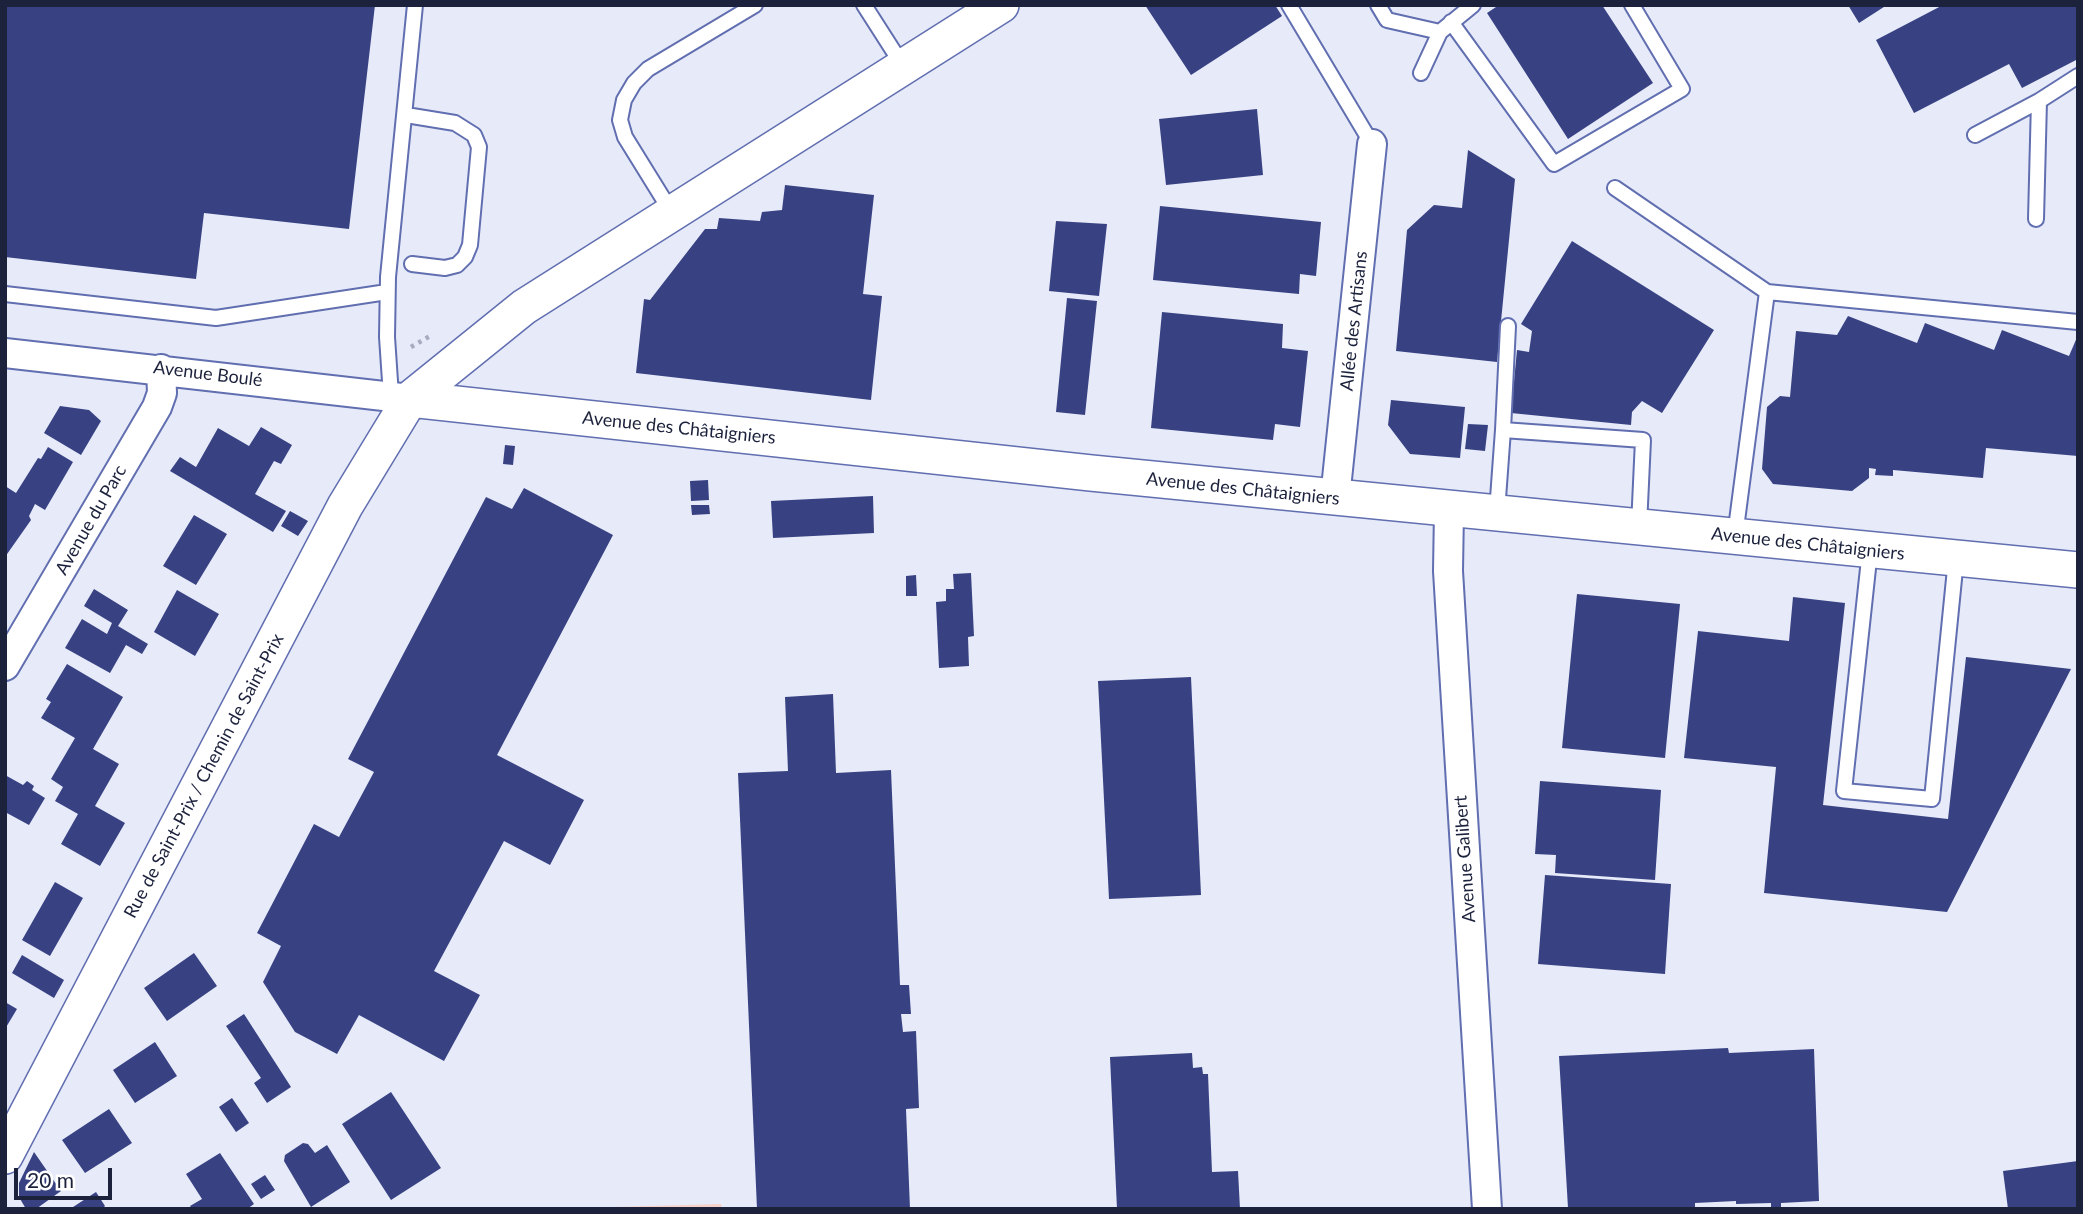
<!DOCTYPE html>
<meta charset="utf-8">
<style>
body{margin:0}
#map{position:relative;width:2083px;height:1214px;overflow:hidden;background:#e6eaf9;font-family:Lato,sans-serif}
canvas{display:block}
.frame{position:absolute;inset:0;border:7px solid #1c213c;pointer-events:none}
.scale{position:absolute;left:14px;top:1168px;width:98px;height:32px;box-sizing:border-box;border:4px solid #1c213c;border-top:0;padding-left:9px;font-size:21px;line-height:24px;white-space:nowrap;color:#1c213c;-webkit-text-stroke:5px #fff;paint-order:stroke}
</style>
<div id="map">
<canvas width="2083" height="1214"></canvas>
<div class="frame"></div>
<div class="scale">20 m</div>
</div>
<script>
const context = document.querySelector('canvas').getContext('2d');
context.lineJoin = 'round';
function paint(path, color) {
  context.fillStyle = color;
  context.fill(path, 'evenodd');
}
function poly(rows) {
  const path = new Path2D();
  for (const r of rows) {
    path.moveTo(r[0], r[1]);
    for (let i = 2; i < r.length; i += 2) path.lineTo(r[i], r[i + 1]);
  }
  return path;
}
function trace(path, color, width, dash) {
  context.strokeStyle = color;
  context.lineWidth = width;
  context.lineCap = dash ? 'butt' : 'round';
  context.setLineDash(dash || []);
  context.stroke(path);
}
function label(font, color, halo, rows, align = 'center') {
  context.font = font + ' Lato,sans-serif';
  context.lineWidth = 7;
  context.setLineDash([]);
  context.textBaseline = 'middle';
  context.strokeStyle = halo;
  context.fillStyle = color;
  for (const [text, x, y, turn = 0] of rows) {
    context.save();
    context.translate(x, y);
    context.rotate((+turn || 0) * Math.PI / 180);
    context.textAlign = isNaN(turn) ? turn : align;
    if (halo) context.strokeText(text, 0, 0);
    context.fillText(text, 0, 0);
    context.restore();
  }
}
const green = poly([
 [721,1204,722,1209,578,1209,578,1208]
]);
const building = poly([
 [5,5,375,5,349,229,204,213,196,279,5,257],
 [1145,5,1275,5,1282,16,1191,75],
 [1499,5,1602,5,1653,83,1568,139,1487,13],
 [1848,5,1887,5,1859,23],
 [1943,5,2078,5,2078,59,2022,88,2009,64,1914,113,1876,40],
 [1257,109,1263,175,1166,185,1159,119],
 [1468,150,1515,179,1497,362,1396,351,1407,230,1434,205,1462,208],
 [785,185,874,195,863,294,882,296,871,400,636,373,644,299,650,300,705,229,717,229,719,218,760,221,762,212,782,210],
 [1160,206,1321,222,1316,276,1300,274,1299,294,1153,280],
 [1056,221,1107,224,1099,296,1049,291],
 [1572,241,1714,330,1662,413,1642,401,1632,412,1631,425,1511,413,1517,350,1529,352,1532,331,1521,324],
 [1067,298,1097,301,1085,415,1056,412],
 [1162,312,1283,324,1282,348,1308,351,1300,427,1275,424,1273,440,1151,428],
 [1848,316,1917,343,1925,323,1994,350,2002,330,2069,356,2078,335,2078,456,1986,448,1983,478,1893,470,1893,476,1875,475,1876,469,1869,468,1869,478,1852,491,1773,484,1762,469,1767,407,1780,396,1790,397,1796,331,1837,335],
 [1391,400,1465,407,1460,458,1410,454,1388,425],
 [60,406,89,410,101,421,81,455,44,433],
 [1468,424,1488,425,1485,451,1465,449],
 [261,427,292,445,281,464,274,461,255,494,286,511,273,532,170,471,180,457,196,467,218,428,249,446],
 [505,445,515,446,513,465,503,464],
 [48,447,73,462,45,510,35,504,29,516,31,520,5,557,5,486,16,493,38,458,41,459],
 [708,480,709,500,691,501,690,481],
 [524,488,613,535,497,755,584,800,550,865,504,841,434,971,480,995,444,1061,359,1015,337,1054,295,1032,263,982,281,946,257,933,314,824,339,837,374,772,348,759,486,497,512,509],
 [873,496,874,533,773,538,771,501],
 [691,505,709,505,710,514,692,515],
 [290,511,308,521,298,536,281,526],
 [194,515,227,534,196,585,163,566],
 [971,573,974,636,968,637,969,666,939,668,936,602,946,601,946,589,954,589,953,574],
 [916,575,917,596,906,596,906,576],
 [94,589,128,610,118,626,148,644,142,654,126,645,110,673,65,648,82,619,107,634,112,623,84,606],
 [177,590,219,614,195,656,154,632],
 [1577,594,1680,604,1665,758,1562,748],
 [1793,597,1845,603,1823,805,1948,819,1966,657,2071,669,1947,912,1764,893,1776,767,1684,758,1698,631,1789,641],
 [67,664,123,697,93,749,119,764,95,806,125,823,100,866,61,844,78,814,55,801,63,787,51,779,75,738,41,718,51,702,46,699],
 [1191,677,1201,895,1109,899,1098,681],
 [833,694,836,773,891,770,900,985,909,985,911,1014,901,1014,903,1032,916,1031,919,1108,906,1109,910,1209,757,1209,738,773,788,771,785,697],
 [5,775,23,785,27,781,34,786,32,790,45,798,29,825,5,812],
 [1540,781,1661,790,1655,880,1555,873,1556,855,1535,854],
 [1545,875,1671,884,1665,974,1538,964],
 [55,882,83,898,50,956,22,940],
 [194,953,217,986,167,1021,144,988],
 [22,955,64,980,54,998,12,973],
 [5,1002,17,1009,5,1029],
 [244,1014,291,1087,267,1103,254,1083,261,1078,226,1026],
 [155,1042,177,1076,135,1103,113,1070],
 [1728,1048,1729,1053,1814,1049,1819,1201,1781,1203,1781,1209,1771,1209,1771,1203,1736,1204,1736,1201,1695,1203,1695,1209,1568,1208,1559,1056],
 [1192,1053,1193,1068,1202,1067,1203,1074,1208,1074,1212,1172,1238,1171,1240,1209,1117,1209,1110,1057],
 [391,1092,441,1168,391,1200,342,1124],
 [232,1098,249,1123,236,1132,219,1107],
 [109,1109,132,1143,85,1173,62,1140],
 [303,1143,308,1144,315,1153,327,1145,350,1182,311,1207,284,1161,285,1155],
 [34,1152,61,1191,36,1209,26,1209,19,1197,19,1183],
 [220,1153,254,1204,247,1209,192,1209,190,1206,202,1199,186,1174],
 [2078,1161,2078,1209,2008,1209,2003,1171],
 [265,1175,275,1190,261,1199,251,1184],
 [96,1192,105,1206,102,1209,70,1209]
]);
const path = poly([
 [411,347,430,336]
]);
const service = poly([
 [864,5,903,66],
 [1289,5,1372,144],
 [1378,5,1387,20,1440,32],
 [1451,22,1554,164,1682,89,1632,5],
 [1421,73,1440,32,1473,5],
 [406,115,455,123,474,135,479,147,470,245,465,257,457,265,445,268,412,264],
 [1975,135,2039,101],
 [1615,188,1767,292,1735,536],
 [672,213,625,137,620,120,624,100,634,83,648,69,755,5],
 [2036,219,2039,101,2078,76],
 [1767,292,2078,322],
 [5,294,216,318,387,292],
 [391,396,387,337,388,277,415,5],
 [1503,430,1508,326],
 [1497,512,1503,430,1643,440,1639,526],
 [1870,550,1844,791,1932,799,1956,559]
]);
const minor = poly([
 [5,353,410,399],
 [1335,498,1372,144],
 [1449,510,1448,571,1487,1209],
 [5,666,157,407,162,393,161,369]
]);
const tertiary = poly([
 [410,399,1091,473,2078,570],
 [5,1156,345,506,410,399,524,307,1001,5]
]);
const streetNames = [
 ["Allée des Artisans",1354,321,-84],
 ["Avenue Boulé",208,374,7],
 ["Avenue des Châtaigniers",679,428,6],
 ["Avenue des Châtaigniers",1243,489,6],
 ["Avenue du Parc",91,520,-60],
 ["Avenue des Châtaigniers",1808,544,6],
 ["Rue de Saint-Prix / Chemin de Saint-Prix",204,776,-62],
 ["Avenue Galibert",1465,859,-94]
];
paint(green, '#f6d2ca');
paint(building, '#384283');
trace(service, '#616eb0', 18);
trace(minor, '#616eb0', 32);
trace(tertiary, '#616eb0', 38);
trace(path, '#a7abbe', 4.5, [3.5, 5]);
trace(service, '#fff', 14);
trace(minor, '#fff', 28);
trace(tertiary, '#fff', 35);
label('18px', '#1c213c', '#fff', streetNames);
</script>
